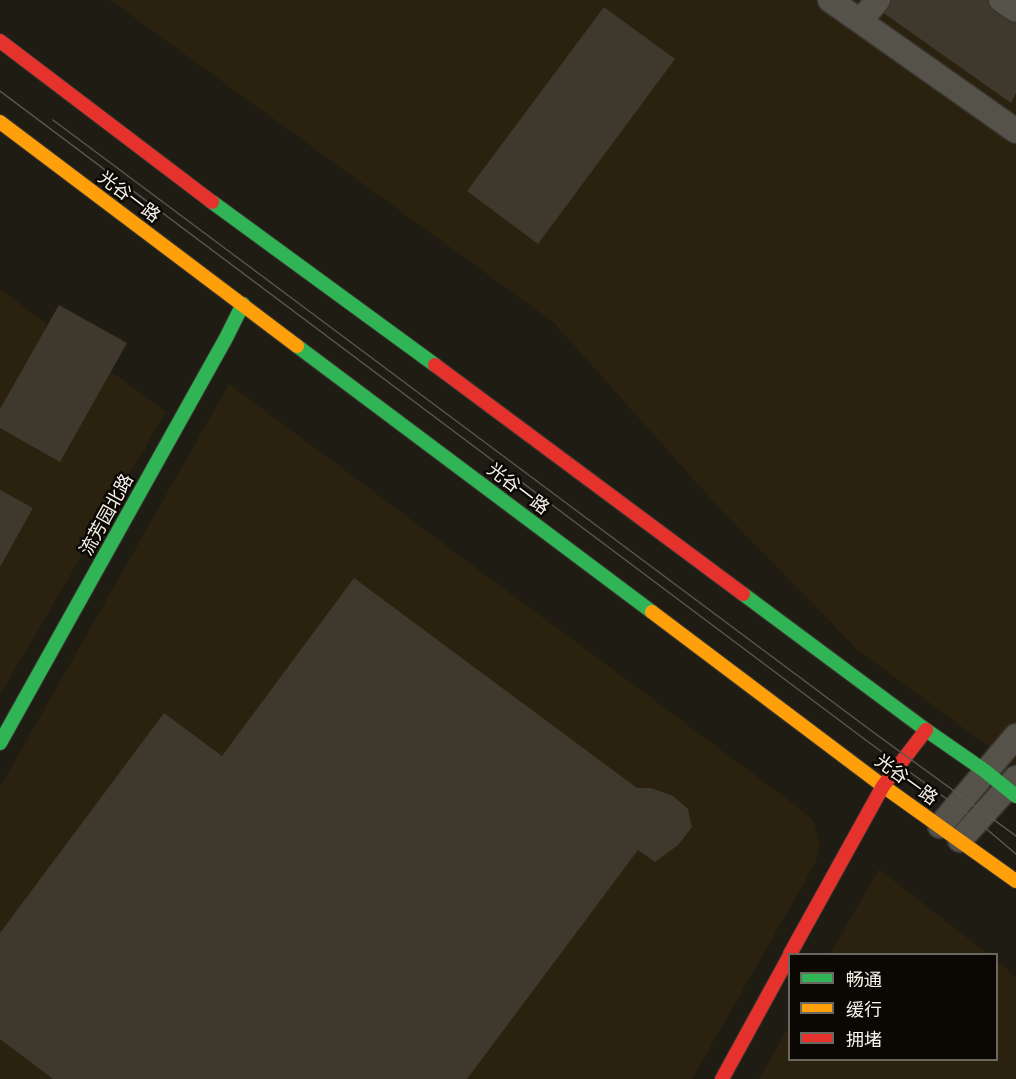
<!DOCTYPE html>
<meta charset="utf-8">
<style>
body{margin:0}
#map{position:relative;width:1016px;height:1079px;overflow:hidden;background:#1f1c14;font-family:Mulish,"Noto Sans SC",sans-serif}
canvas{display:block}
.legend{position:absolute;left:788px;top:953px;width:210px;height:108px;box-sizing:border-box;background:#0b0804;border:2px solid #6a6660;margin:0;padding:8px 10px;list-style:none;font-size:18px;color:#f8f4ea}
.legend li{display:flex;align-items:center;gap:12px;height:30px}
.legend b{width:30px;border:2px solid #6a6660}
</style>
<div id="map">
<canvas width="1016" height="1079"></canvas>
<ul class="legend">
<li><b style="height:8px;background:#30b455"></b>畅通</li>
<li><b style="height:8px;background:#ff9f0a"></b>缓行</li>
<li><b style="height:8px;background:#e5322d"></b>拥堵</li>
</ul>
</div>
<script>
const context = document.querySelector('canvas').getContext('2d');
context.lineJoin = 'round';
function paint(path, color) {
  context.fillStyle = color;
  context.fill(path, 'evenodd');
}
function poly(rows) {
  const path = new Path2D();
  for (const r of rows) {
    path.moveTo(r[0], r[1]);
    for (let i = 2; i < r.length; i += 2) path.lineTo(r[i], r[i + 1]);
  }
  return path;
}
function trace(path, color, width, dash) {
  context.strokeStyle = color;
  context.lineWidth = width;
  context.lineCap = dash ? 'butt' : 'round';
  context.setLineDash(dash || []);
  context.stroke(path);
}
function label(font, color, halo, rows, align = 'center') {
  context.font = font + ' Mulish,"Noto Sans SC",sans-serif';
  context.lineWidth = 5;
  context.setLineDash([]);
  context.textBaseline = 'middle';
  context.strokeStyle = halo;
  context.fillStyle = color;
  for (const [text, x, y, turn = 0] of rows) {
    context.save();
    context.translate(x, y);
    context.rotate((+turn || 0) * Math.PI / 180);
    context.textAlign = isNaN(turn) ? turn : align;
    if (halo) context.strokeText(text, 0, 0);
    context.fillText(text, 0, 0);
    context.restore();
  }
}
const built = poly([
 [110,0,1016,0,1016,767,858,650,720,509,553,322],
 [0,289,166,412,0,695],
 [229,384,798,807,814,822,820,845,816,862,692,1079,0,1079,0,787],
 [879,869,988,954,830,954],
 [997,961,1016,977,1016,1079,759,1079,789,1026,790,1060,996,1060]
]);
const building = poly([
 [865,0,1016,0,1016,93,1011,103],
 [604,7,675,59,538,244,467,191],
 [59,305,127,343,60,462,0,428,0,409],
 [0,490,33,508,0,567],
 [354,578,637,788,651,788,673,796,688,809,692,827,678,845,655,862,638,850,467,1079,53,1079,0,1039,0,933,164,713,222,756]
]);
const street = poly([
 [830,0,1016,131],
 [1001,0,1016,10],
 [860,21,878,0],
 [940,826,1016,736],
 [960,840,1016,778]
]);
const fast = poly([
 [212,202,435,365],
 [297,346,652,612],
 [743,594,926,730,985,771,1016,796],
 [0,743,226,338,243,304]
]);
const slow = poly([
 [0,122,297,346],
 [652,612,883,786,1016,881]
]);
const jam = poly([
 [0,41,212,202],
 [435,365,743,594],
 [790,954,883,786,926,730],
 [722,1079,790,955]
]);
const tram = poly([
 [0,91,867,741,977,821,1016,854],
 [53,120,873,732,1016,836]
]);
const streetNames = [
 ["光谷一路",129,197,37],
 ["光谷一路",518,489,37],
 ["流芳园北路",107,515,-61],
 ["光谷一路",906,780,36]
];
paint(built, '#2a210e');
paint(building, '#3e392c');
trace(street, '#38352f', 27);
trace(fast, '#38352f', 16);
trace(slow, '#38352f', 16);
trace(jam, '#38352f', 16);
trace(street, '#55524a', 24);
trace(fast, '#30b455', 14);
trace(slow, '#ff9f0a', 14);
trace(jam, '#e5322d', 14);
trace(tram, '#5a5750', 1.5);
label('18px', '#f8f4ea', '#0b0804', streetNames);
</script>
